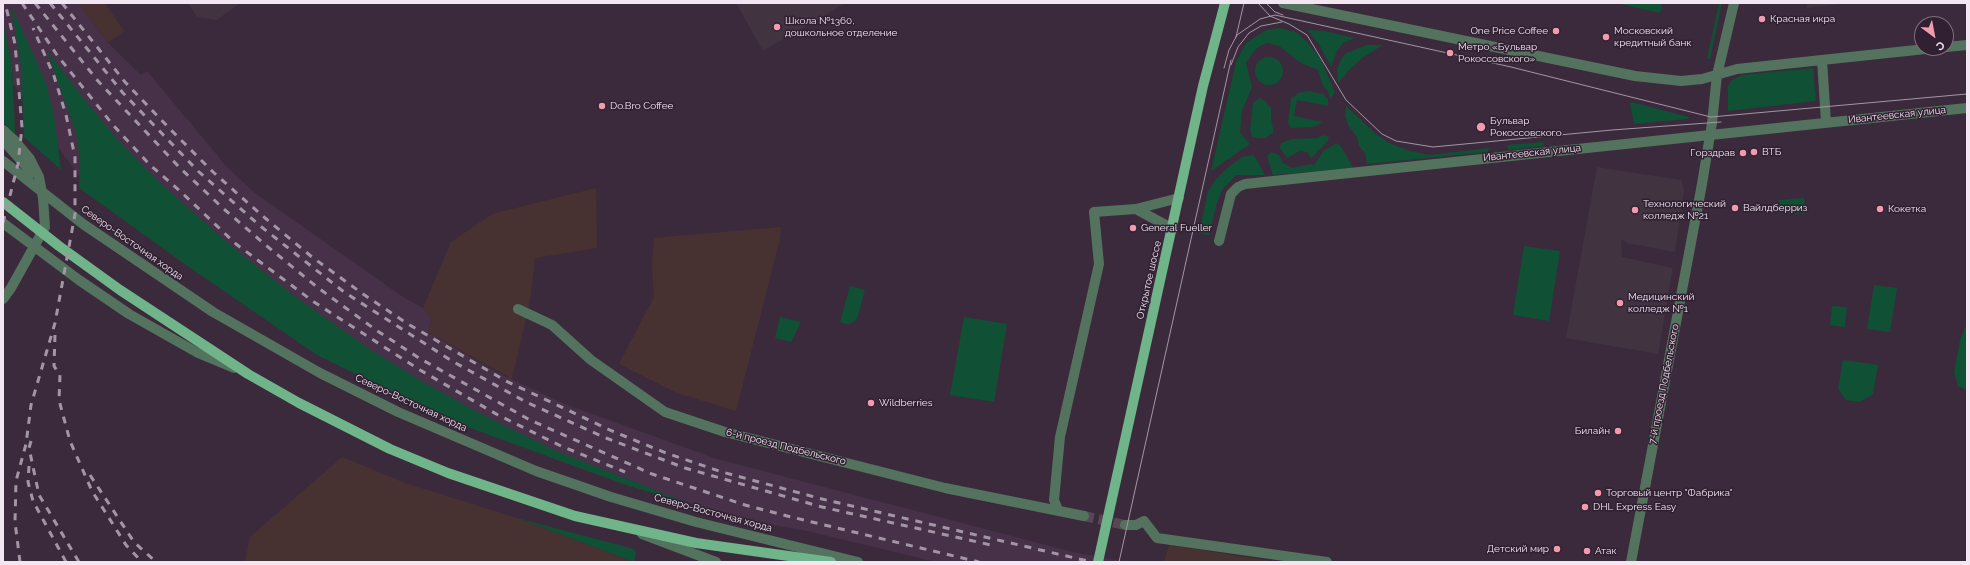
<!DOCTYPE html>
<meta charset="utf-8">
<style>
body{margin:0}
#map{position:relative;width:1970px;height:565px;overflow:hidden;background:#3b2a3c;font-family:Raleway,sans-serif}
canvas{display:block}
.frame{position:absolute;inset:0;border:4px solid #f1e6f1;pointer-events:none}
.north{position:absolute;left:1914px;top:16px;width:40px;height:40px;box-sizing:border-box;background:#312031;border:1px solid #7e6f7e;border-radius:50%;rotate:148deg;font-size:11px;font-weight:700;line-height:16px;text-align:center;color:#f1e6f1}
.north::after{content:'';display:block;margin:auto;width:14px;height:18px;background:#f29aae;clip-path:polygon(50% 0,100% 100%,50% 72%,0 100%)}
</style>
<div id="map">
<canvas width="1970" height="565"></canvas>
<div class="frame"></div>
<div class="north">С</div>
</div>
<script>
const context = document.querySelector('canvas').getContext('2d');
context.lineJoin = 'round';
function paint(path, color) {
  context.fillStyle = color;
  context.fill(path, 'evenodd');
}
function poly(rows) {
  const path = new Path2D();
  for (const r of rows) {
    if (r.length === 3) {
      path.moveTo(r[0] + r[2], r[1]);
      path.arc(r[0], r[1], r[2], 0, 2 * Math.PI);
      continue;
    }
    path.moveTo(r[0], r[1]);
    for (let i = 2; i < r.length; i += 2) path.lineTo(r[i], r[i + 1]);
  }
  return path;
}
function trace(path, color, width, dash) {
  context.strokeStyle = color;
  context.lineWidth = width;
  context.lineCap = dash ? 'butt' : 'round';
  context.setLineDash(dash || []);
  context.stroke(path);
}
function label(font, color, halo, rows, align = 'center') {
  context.font = font + ' Raleway,sans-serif';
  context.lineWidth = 3;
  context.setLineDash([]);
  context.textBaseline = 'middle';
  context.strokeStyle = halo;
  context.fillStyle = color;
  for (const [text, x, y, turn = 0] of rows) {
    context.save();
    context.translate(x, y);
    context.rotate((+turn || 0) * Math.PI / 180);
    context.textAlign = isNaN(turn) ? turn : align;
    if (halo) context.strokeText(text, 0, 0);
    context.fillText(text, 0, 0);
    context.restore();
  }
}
const built = poly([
 [3,3,78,3,108,43,141,75,147,71,228,168,255,193,403,297,423,308,432,319,428,332,496,372,567,405,717,459,1073,552,1127,562,936,562,807,531,757,522,629,486,554,459,493,431,84,183,13,84,12,64,3,22]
]);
const industrial = poly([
 [78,3,105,3,124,31,108,43],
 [596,188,597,248,535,258,530,301,512,379,428,332,432,319,423,308,451,242,492,214],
 [781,227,780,239,736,411,677,393,619,364,654,297,652,266,654,238],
 [342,457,405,483,517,518,634,562,245,562,250,537],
 [1169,545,1278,562,1164,562]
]);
const education = poly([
 [188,3,240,3,217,20,197,17],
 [736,3,846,3,763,51],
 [1808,3,1849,3,1806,8],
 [1597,167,1681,180,1684,189,1675,252,1627,243,1621,239,1622,257,1673,268,1658,354,1566,338]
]);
const green = poly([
 [1616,3,1662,3,1660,13],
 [1719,3,1722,3,1710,59,1707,59],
 [11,5,46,83,54,115,61,170,24,137,21,66],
 [3,22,12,64,15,134,3,122],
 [1279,28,1296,32,1308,43,1320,58,1335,92,1330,99,1328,91,1323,86,1318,70,1301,63,1279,46,1267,43,1260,46,1254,51,1246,63,1252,87,1242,111,1240,133,1250,144,1211,171,1236,62,1246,43,1266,30],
 [1307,30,1324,31,1355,38,1343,43,1337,51,1331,67,1319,44],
 [1367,45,1383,45,1362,58,1348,71,1338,83,1337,69,1341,59,1346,53],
 [47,51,88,104,118,140,159,182,231,246,293,295,371,350,423,382,483,415,554,450,693,505,629,486,451,421,317,355,186,265,79,188,80,160,76,132],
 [1269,71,14],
 [1813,68,1816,101,1728,111,1728,86,1732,80,1742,75],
 [1310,91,1323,94,1328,99,1328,106,1297,100,1294,116,1323,122,1313,127,1291,128,1288,122,1291,99,1298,93],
 [1260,98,1265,101,1271,108,1271,119,1273,128,1273,133,1265,138,1257,138,1252,137,1250,130,1253,103],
 [1631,102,1689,117,1688,119,1634,124,1630,104],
 [1346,106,1376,134,1389,143,1410,151,1430,155,1489,148,1488,152,1367,164,1365,153,1359,146,1357,137,1348,125,1345,115],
 [1324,135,1329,137,1328,141,1311,158,1307,152,1300,151,1287,158,1280,148,1281,143,1292,139,1317,138],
 [1543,142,1544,146,1508,150,1507,145],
 [1337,143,1342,148,1353,168,1273,175,1267,156,1271,152,1279,155,1283,163,1292,168,1310,164,1314,165,1323,151],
 [1254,155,1265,175,1236,175,1222,190,1216,206,1209,235,1199,233,1208,191,1216,179,1227,168,1242,157],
 [1804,198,1806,213,1786,214,1778,200],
 [1524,246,1560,251,1549,321,1513,315],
 [1874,285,1897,288,1890,332,1867,329],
 [850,286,865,290,857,319,850,324,846,324,840,322],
 [1832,306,1847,307,1845,327,1830,325],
 [780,317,801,322,791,342,775,338],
 [964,317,1007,324,994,402,950,395],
 [1967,323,1967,390,1958,386,1954,372,1960,340],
 [1843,360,1878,365,1873,394,1860,402,1846,400,1838,389],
 [517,518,634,549,636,553,634,562]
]);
const minorTunnel = poly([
 [1084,516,1125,525]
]);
const minor = poly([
 [1283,3,1635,76,1681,81,1702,79,1737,69,1935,48],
 [1946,47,1967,45],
 [1822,60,1826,122],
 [3,130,15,141,30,159,39,177,43,198,45,227,11,288,3,299],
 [3,140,32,173],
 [3,161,83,224,213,312,320,373,398,412,536,471,611,497,696,522,858,562],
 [1136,209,1173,229],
 [3,223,79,280,129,314,198,353,234,368],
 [1219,241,1231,194,1238,187,1245,184,1967,108],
 [518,309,552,325,591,360,665,412,725,432,945,488,1084,516],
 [1058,510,1054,500,1060,437,1099,264,1094,212,1136,209,1179,198],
 [1144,521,1157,538,1327,562],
 [1125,525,1136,525,1144,521],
 [642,534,716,562],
 [1631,562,1702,184,1712,123,1717,75,1734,3]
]);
const major = poly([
 [3,202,59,246,120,290,248,374,299,403,390,449,448,473,575,516,696,543,831,562],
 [1098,562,1203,86,1225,3]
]);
const tram = poly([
 [1258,3,1270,16,1289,24,1307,35,1346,100,1382,134,1396,141,1433,147,1612,130,1721,122],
 [1266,3,1275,12,1283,15],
 [1236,37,1244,3],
 [1231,65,1238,47,1249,33,1261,26,1282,22],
 [1224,68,1229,50,1237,35,1260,19,1275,15,1511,67,1711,117,1967,94],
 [1119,562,1231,60]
]);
const rail = poly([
 [22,3,57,55,113,125,149,164,180,191,236,244,314,302,420,370,498,415,561,446,625,472],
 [35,3,98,81,180,168,225,210,268,247,317,287,376,330,419,358,530,420,652,474,745,505,787,516,979,562],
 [50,3,123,93,198,171,259,225,344,292,452,361,526,402,606,438,685,468,822,507,991,545],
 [62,3,125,82,169,128,213,172,265,218,312,257,363,294,408,324,506,381,612,431,666,453,722,472,822,499,1092,562],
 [3,223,18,164,22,127,15,44,5,3],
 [55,335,54,366,60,375,59,400,70,441,92,491,126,545,142,562],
 [31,441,29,448,39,495,79,562],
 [29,466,28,482,33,501,66,562],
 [90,475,134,542,156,562],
 [20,562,15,522,16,481,26,444,31,405,55,323,75,214,75,157,66,115,54,76,33,28]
]);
const markers = [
 [1762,19,4,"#f29aae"],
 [777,27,4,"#f29aae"],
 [1556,31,4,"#f29aae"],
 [1606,37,4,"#f29aae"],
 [1450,53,4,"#f29aae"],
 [602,106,4,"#f29aae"],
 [1481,127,5,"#f29aae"],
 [1754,152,4,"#f29aae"],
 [1743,153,4,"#f29aae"],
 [1735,208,4,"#f29aae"],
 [1880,209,4,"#f29aae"],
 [1635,210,4,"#f29aae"],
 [1133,228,4,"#f29aae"],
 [1620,303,4,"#f29aae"],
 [871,403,4,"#f29aae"],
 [1618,431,4,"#f29aae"],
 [1598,493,4,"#f29aae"],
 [1585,507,4,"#f29aae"],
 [1557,549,4,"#f29aae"],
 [1587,551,4,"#f29aae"]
];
const poiNames = [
 ["Красная икра",1770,19],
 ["Школа №1360,",785,21],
 ["дошкольное отделение",785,33],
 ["One Price Coffee",1548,31,"right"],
 ["Московский",1614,31],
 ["кредитный банк",1614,43],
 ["Метро «Бульвар",1458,47],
 ["Рокоссовского»",1458,59],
 ["Do.Bro Coffee",610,106],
 ["Бульвар",1490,121],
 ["Рокоссовского",1490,133],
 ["ВТБ",1762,152],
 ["Горздрав",1735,153,"right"],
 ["Технологический",1643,204],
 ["колледж №21",1643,216],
 ["Вайлдберриз",1743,208],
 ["Кокетка",1888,209],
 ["General Fueller",1141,228],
 ["Медицинский",1628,297],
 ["колледж №1",1628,309],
 ["Wildberries",879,403],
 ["Билайн",1610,431,"right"],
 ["Торговый центр \"Фабрика\"",1606,493],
 ["DHL Express Easy",1593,507],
 ["Детский мир",1549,549,"right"],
 ["Атак",1595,551]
];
const streetNames = [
 ["Ивантеевская улица",1897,115,-6],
 ["Ивантеевская улица",1532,153,-6],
 ["Северо-Восточная хорда",132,243,35],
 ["Открытое шоссе",1149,280,-77],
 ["7-й проезд Подбельского",1664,384,-79],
 ["Северо-Восточная хорда",411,403,25],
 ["6-й проезд Подбельского",786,447,14],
 ["Северо-Восточная хорда",713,513,15]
];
paint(built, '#473148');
paint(industrial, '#473231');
paint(education, '#413340');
paint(green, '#105034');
trace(minorTunnel, '#564657', 10, [10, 5]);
trace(minor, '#53735e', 10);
trace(major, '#70b48a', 10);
trace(tram, '#a396a4', 1);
trace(rail, '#a396a4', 3, [7, 7]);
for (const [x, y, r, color] of markers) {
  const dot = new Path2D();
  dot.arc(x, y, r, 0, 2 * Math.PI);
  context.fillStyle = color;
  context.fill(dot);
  trace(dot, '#312031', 1.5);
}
label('10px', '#f1e6f1', '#312031', poiNames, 'left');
label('10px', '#f1e6f1', '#312031', streetNames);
</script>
